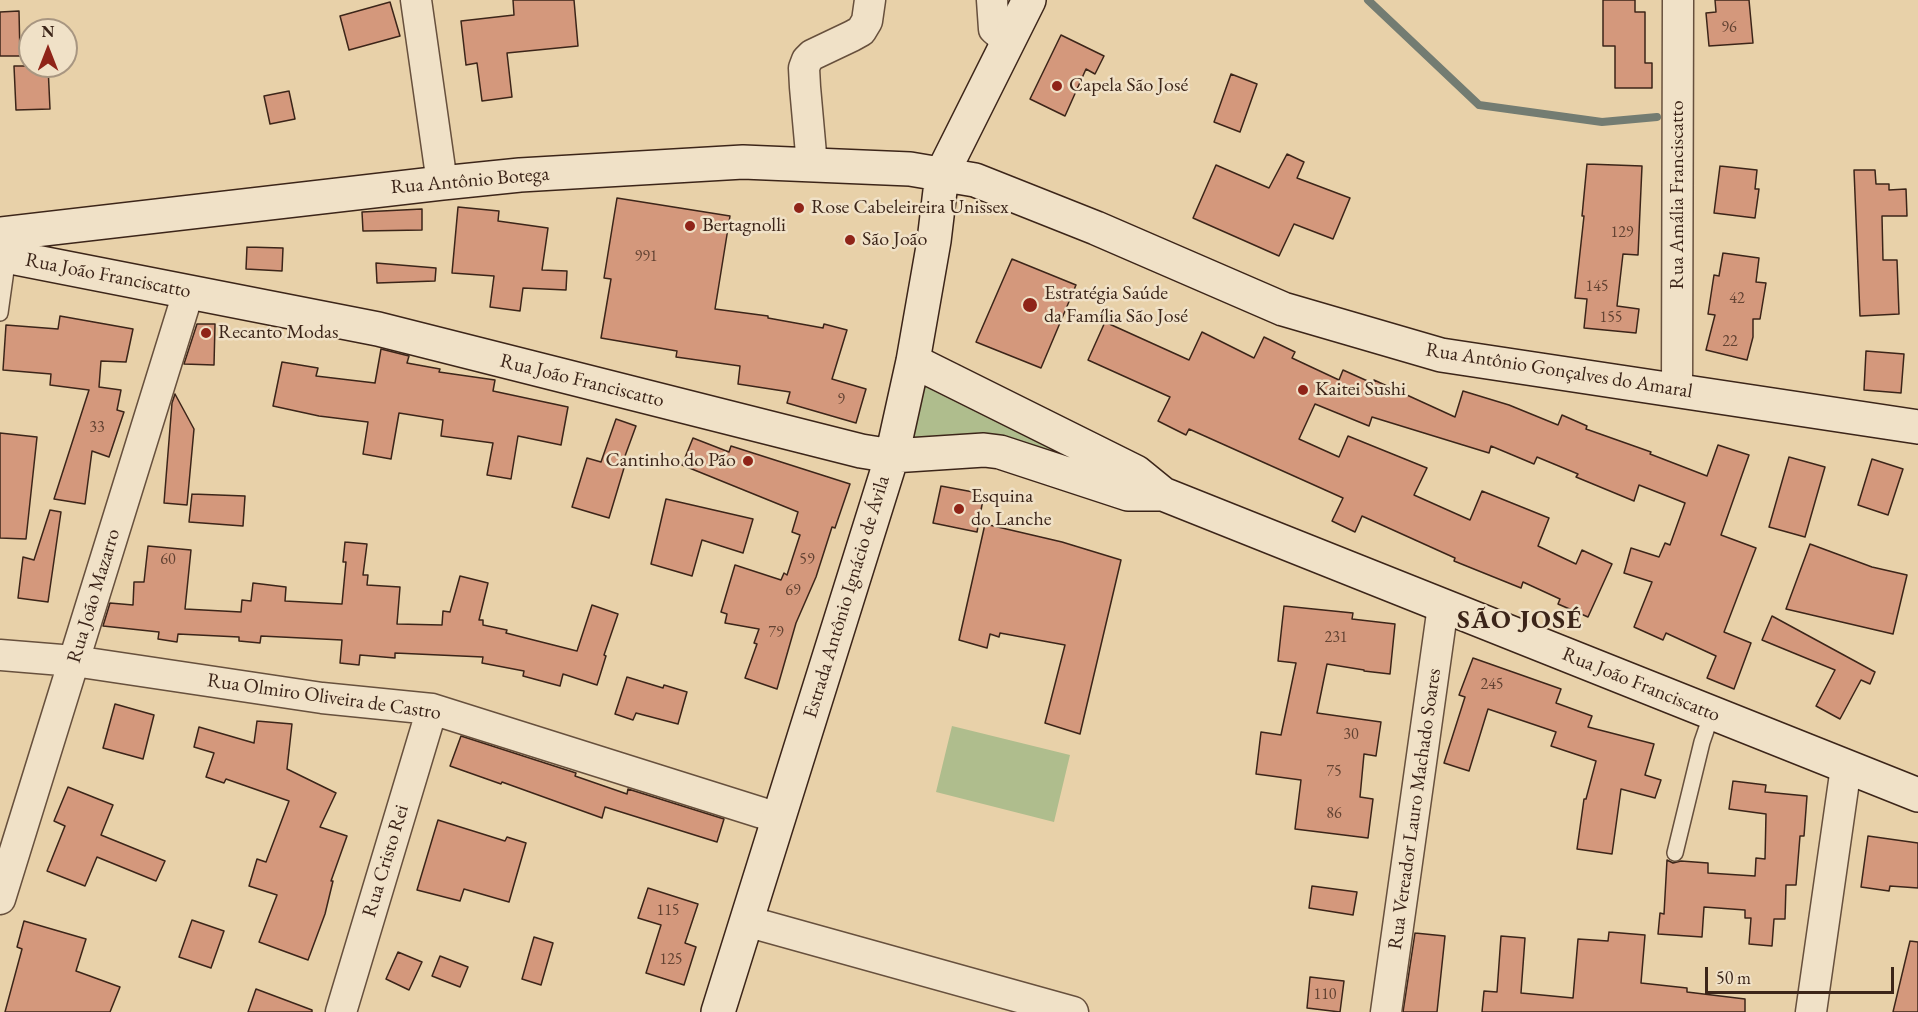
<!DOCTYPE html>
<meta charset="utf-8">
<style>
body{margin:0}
#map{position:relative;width:1918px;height:1012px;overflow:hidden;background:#e8d1a9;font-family:"EB Garamond",serif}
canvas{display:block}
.north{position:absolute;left:18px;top:18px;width:60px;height:60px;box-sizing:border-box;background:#f0e1c7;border:2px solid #a89681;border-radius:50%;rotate:0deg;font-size:16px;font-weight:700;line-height:24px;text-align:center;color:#3c2519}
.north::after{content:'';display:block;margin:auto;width:21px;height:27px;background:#8f2418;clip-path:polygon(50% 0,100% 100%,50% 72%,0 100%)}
.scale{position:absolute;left:1705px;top:967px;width:189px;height:27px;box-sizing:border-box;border:3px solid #3c2519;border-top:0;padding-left:8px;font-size:18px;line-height:21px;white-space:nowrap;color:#3c2519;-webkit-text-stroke:4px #f0e1c7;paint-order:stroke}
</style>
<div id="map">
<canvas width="1918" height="1012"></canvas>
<div class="north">N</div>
<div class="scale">50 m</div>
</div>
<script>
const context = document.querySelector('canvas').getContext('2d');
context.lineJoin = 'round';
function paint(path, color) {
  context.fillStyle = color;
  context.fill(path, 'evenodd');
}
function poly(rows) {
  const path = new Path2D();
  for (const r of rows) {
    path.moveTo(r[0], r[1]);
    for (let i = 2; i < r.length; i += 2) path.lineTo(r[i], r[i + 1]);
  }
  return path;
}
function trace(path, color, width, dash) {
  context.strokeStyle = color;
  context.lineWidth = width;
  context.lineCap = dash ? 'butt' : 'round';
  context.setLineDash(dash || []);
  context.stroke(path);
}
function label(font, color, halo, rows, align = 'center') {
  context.font = font + ' "EB Garamond",serif';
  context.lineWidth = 5;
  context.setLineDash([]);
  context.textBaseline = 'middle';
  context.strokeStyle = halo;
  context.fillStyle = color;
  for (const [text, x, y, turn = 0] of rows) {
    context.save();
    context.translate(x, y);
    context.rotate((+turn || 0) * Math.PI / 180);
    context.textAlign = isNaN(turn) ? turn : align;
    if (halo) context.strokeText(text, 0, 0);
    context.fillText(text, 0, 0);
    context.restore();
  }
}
const green = poly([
 [930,384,1106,469,914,443,911,433,921,386],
 [952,726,1070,755,1054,822,936,792]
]);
const stream = poly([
 [1368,0,1479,105,1602,122,1657,117]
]);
const building = poly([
 [513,0,574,0,578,46,507,53,512,97,482,101,477,63,466,65,461,21,514,15,513,0],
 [1603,0,1635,0,1635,12,1645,12,1645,63,1652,63,1652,88,1615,88,1615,46,1603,46,1603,0],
 [1715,0,1749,0,1753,43,1709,46,1706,13,1716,12,1715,0],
 [390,2,400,36,349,50,340,16,390,2],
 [19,11,20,56,0,56,0,12,19,11],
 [1061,35,1104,56,1095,74,1086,69,1065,116,1030,99,1061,35],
 [14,66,48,66,50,109,16,110,14,66],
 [1231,74,1257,84,1240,132,1214,122,1231,74],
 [289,91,295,119,270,124,264,96,289,91],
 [1287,154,1304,162,1297,178,1350,198,1333,239,1294,224,1279,256,1193,218,1216,165,1269,188,1287,154],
 [1587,164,1642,166,1638,255,1623,254,1617,306,1639,309,1636,333,1584,328,1587,299,1575,298,1584,216,1582,216,1587,164],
 [1720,166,1757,170,1755,189,1759,189,1755,218,1714,213,1720,166],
 [1854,170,1875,170,1876,184,1889,184,1889,190,1906,189,1907,216,1882,216,1883,260,1897,260,1899,314,1860,316,1854,170],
 [617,198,730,216,715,309,768,316,768,318,823,328,824,324,847,330,832,379,866,389,856,423,787,403,790,392,738,384,740,366,676,357,677,351,601,338,611,279,604,278,617,198],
 [458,207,499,211,498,221,548,228,542,270,567,271,566,290,523,288,520,311,490,307,494,276,452,273,458,207],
 [422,209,422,230,363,231,362,212,422,209],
 [247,247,283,248,282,271,246,269,247,247],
 [1723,253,1759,258,1756,282,1766,283,1760,319,1753,319,1753,337,1747,360,1706,350,1715,315,1708,314,1714,275,1719,276,1723,253],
 [1012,259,1076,285,1041,368,976,342,1012,259],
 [376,263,436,268,435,281,377,283,376,263],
 [60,316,133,329,126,362,101,361,99,387,121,390,117,410,124,412,109,457,92,451,85,504,54,499,89,390,50,385,51,374,3,370,6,325,58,329,60,316],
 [1105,322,1189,360,1202,332,1254,358,1264,337,1295,352,1292,358,1339,380,1343,370,1372,383,1374,380,1455,417,1463,391,1509,405,1558,425,1562,415,1587,426,1586,429,1651,452,1650,454,1707,476,1718,445,1749,455,1721,535,1756,548,1724,632,1751,643,1734,689,1707,678,1716,656,1666,633,1663,640,1634,627,1652,582,1624,573,1631,548,1659,557,1665,543,1670,545,1685,503,1639,485,1634,501,1576,477,1578,474,1537,457,1534,464,1491,446,1489,453,1372,417,1369,426,1315,404,1299,439,1339,457,1348,436,1427,468,1414,495,1470,520,1482,491,1549,518,1538,546,1576,564,1582,550,1612,564,1588,617,1558,604,1560,599,1523,582,1521,588,1454,561,1455,558,1362,516,1355,532,1332,521,1343,498,1189,429,1186,435,1158,421,1170,397,1088,360,1105,322],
 [197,324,215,324,214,365,184,364,197,324],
 [381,349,409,356,407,363,440,369,439,372,495,380,493,391,568,407,561,445,518,436,511,479,487,475,493,443,441,436,443,420,399,413,391,459,363,454,368,422,319,416,273,406,282,362,318,368,316,376,375,383,381,349],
 [1866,351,1904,354,1901,393,1864,390,1866,351],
 [175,394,194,429,187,505,164,503,172,403,175,394],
 [616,419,636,426,621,467,624,468,609,518,572,507,587,458,601,462,616,419],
 [0,433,37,437,26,539,0,538,0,433],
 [693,438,729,452,731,446,850,484,835,528,832,527,816,577,796,623,777,689,745,678,757,644,754,643,759,629,725,623,727,614,721,612,735,565,781,580,784,573,787,575,800,535,792,532,798,512,682,465,693,438],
 [1789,457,1825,467,1805,537,1769,527,1789,457],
 [1872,459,1903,469,1888,515,1858,505,1872,459],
 [941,486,984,494,977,532,933,523,941,486],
 [192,494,245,496,243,526,189,522,192,494],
 [666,499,753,519,743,553,702,540,692,576,651,564,666,499],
 [50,510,61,512,48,602,18,598,23,557,34,560,50,510],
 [985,524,1062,542,1121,560,1080,734,1045,723,1065,645,1000,633,999,637,990,634,987,648,959,640,985,524],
 [345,542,367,544,363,575,368,575,367,585,400,587,397,624,442,625,443,611,450,612,460,576,488,583,479,620,483,620,483,625,507,630,506,633,577,651,592,605,618,614,604,655,606,656,597,685,563,674,560,686,523,676,524,671,482,663,483,657,395,653,395,658,360,655,359,665,340,663,342,640,261,636,260,643,239,641,239,637,178,634,177,642,158,639,159,632,103,626,110,603,133,605,134,582,144,582,148,546,191,550,185,609,241,612,242,600,251,601,253,583,286,587,285,601,342,604,346,562,343,562,345,542],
 [1810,544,1872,567,1907,575,1893,634,1786,609,1810,544],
 [1284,606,1353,613,1352,619,1395,624,1390,674,1364,671,1364,670,1327,664,1317,713,1381,722,1376,756,1364,754,1360,797,1373,799,1368,838,1295,829,1301,780,1256,774,1261,732,1281,735,1296,663,1278,661,1284,606],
 [1772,616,1875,672,1870,684,1861,680,1840,719,1816,706,1835,670,1762,640,1772,616],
 [1473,658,1561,689,1556,703,1592,716,1588,727,1654,744,1645,775,1661,780,1655,798,1621,789,1612,854,1577,849,1584,799,1586,799,1596,761,1551,746,1556,732,1488,709,1469,771,1444,763,1465,697,1459,695,1473,658],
 [627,677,663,688,664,685,687,692,678,724,636,713,633,720,615,714,627,677],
 [115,704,154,715,143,759,103,748,115,704],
 [257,721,292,724,287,769,336,793,320,827,347,836,331,881,333,881,325,914,308,960,259,942,277,895,249,886,257,859,266,862,289,801,226,779,224,783,206,777,214,753,194,747,199,727,254,743,257,721],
 [461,736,576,773,575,776,627,794,628,789,724,819,717,842,605,807,602,818,502,782,501,784,450,766,461,736],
 [1733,781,1766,785,1765,792,1807,796,1804,836,1800,836,1796,885,1786,885,1785,919,1774,919,1772,946,1749,944,1751,918,1745,918,1745,910,1704,907,1702,937,1658,934,1660,913,1664,914,1667,860,1673,863,1681,861,1708,863,1708,873,1755,876,1756,858,1765,859,1766,814,1729,809,1733,781],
 [68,787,113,805,101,835,165,861,156,881,97,857,85,886,47,871,65,826,54,821,68,787],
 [438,820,505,841,507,837,526,843,509,902,464,889,460,901,417,890,438,820],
 [1868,836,1918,843,1918,888,1890,886,1889,891,1861,887,1868,836],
 [1312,886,1357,892,1353,915,1309,908,1312,886],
 [648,888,698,904,685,943,696,947,684,985,646,973,661,925,638,918,648,888],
 [192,920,224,931,211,968,179,957,192,920],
 [24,921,86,939,76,971,120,987,110,1012,5,1012,22,949,17,947,24,921],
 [1609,932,1645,935,1641,983,1687,988,1687,992,1745,999,1745,1012,1482,1012,1484,991,1497,992,1501,936,1525,938,1521,993,1573,998,1578,939,1608,941,1609,932],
 [1415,933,1445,936,1437,1012,1403,1012,1415,933],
 [534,937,553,943,541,985,522,979,534,937],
 [1910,941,1918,942,1918,1012,1893,1012,1910,941],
 [398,952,422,962,409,990,386,979,398,952],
 [440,956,468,967,460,987,432,976,440,956],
 [1310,977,1344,981,1340,1012,1307,1008,1310,977],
 [256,989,312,1010,312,1012,248,1012,256,989]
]);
const lane = poly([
 [0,313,8,256],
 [1675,853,1702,742,1712,713]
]);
const street = poly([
 [416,0,442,183],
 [992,0,994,29,1008,41],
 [812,165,805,87,804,68,807,60,812,55,852,36,861,31,867,21,870,0],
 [1677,390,1678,0],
 [0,655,74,661,322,698,432,709,778,818],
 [0,899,188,293],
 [746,921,1073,1012],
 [341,1012,432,709],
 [1386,1012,1443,606],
 [1811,1012,1846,767]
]);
const secondary = poly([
 [0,234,442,183,520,175,743,162,910,169,975,180,1096,228,1283,309,1441,355,1918,427],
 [0,255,378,329,861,451,892,456,984,450,1000,452,1128,494,1163,494],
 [913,361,1136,472,1163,494,1918,795],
 [718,1012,892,456,913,361,934,241,942,174,1029,0]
]);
const markers = [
 [1057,86,6,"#8f2418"],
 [799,208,6,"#8f2418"],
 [690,226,6,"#8f2418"],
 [850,240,6,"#8f2418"],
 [1030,305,8,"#8f2418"],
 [206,333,6,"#8f2418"],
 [1303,390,6,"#8f2418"],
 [748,461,6,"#8f2418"],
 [959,509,6,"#8f2418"]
];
const numberNames = [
 ["96",1729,28],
 ["129",1622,233],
 ["991",646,257],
 ["145",1597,287],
 ["42",1737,299],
 ["155",1611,318],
 ["22",1730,342],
 ["9",841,400],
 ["33",97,428],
 ["60",168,560],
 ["59",807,560],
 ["69",793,591],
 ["79",776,633],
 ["231",1336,638],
 ["245",1492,685],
 ["30",1351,735],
 ["75",1334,772],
 ["86",1334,814],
 ["115",668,911],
 ["125",671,960],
 ["110",1325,995]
];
const poiNames = [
 ["Capela São José",1069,86],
 ["Rose Cabeleireira Unissex",811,208],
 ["Bertagnolli",702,226],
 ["São João",862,240],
 ["Estratégia Saúde",1044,294],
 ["da Família São José",1044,317],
 ["Recanto Modas",218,333],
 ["Kaitei Sushi",1315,390],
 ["Cantinho do Pão",736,461,"right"],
 ["Esquina",971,497],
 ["do Lanche",971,520]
];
const streetNames = [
 ["Rua Antônio Botega",470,181,-5],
 ["Rua Amália Franciscatto",1678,195,-90],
 ["Rua João Franciscatto",108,276,11],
 ["Rua Antônio Gonçalves do Amaral",1559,371,9],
 ["Rua João Franciscatto",582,381,14],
 ["Rua João Mazarro",94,596,-73],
 ["Estrada Antônio Ignácio de Ávila",847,597,-73],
 ["Rua João Franciscatto",1641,685,22],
 ["Rua Olmiro Oliveira de Castro",324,697,8],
 ["Rua Vereador Lauro Machado Soares",1415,809,-82],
 ["Rua Cristo Rei",386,861,-73]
];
const districtNames = [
 ["SÃO JOSÉ",1520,621]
];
paint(green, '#afbd8d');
trace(stream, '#737c72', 8);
paint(building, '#d4987c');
trace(building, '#3c2519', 1.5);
trace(lane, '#67503d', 18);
trace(street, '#67503d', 33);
trace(secondary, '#3c2519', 36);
trace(lane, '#f0e1c7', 15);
trace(street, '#f0e1c7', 30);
trace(secondary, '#f0e1c7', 33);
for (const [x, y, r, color] of markers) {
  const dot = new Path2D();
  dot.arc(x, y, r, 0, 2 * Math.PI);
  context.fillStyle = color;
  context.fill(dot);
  trace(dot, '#f0e1c7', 2);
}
label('16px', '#624232', null, numberNames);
label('20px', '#3c2519', '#f0e1c7', poiNames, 'left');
label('20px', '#3c2519', '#f0e1c7', streetNames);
context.letterSpacing = '1.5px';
label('bold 26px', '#3c2519', '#f0e1c7', districtNames);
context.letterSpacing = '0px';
</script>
